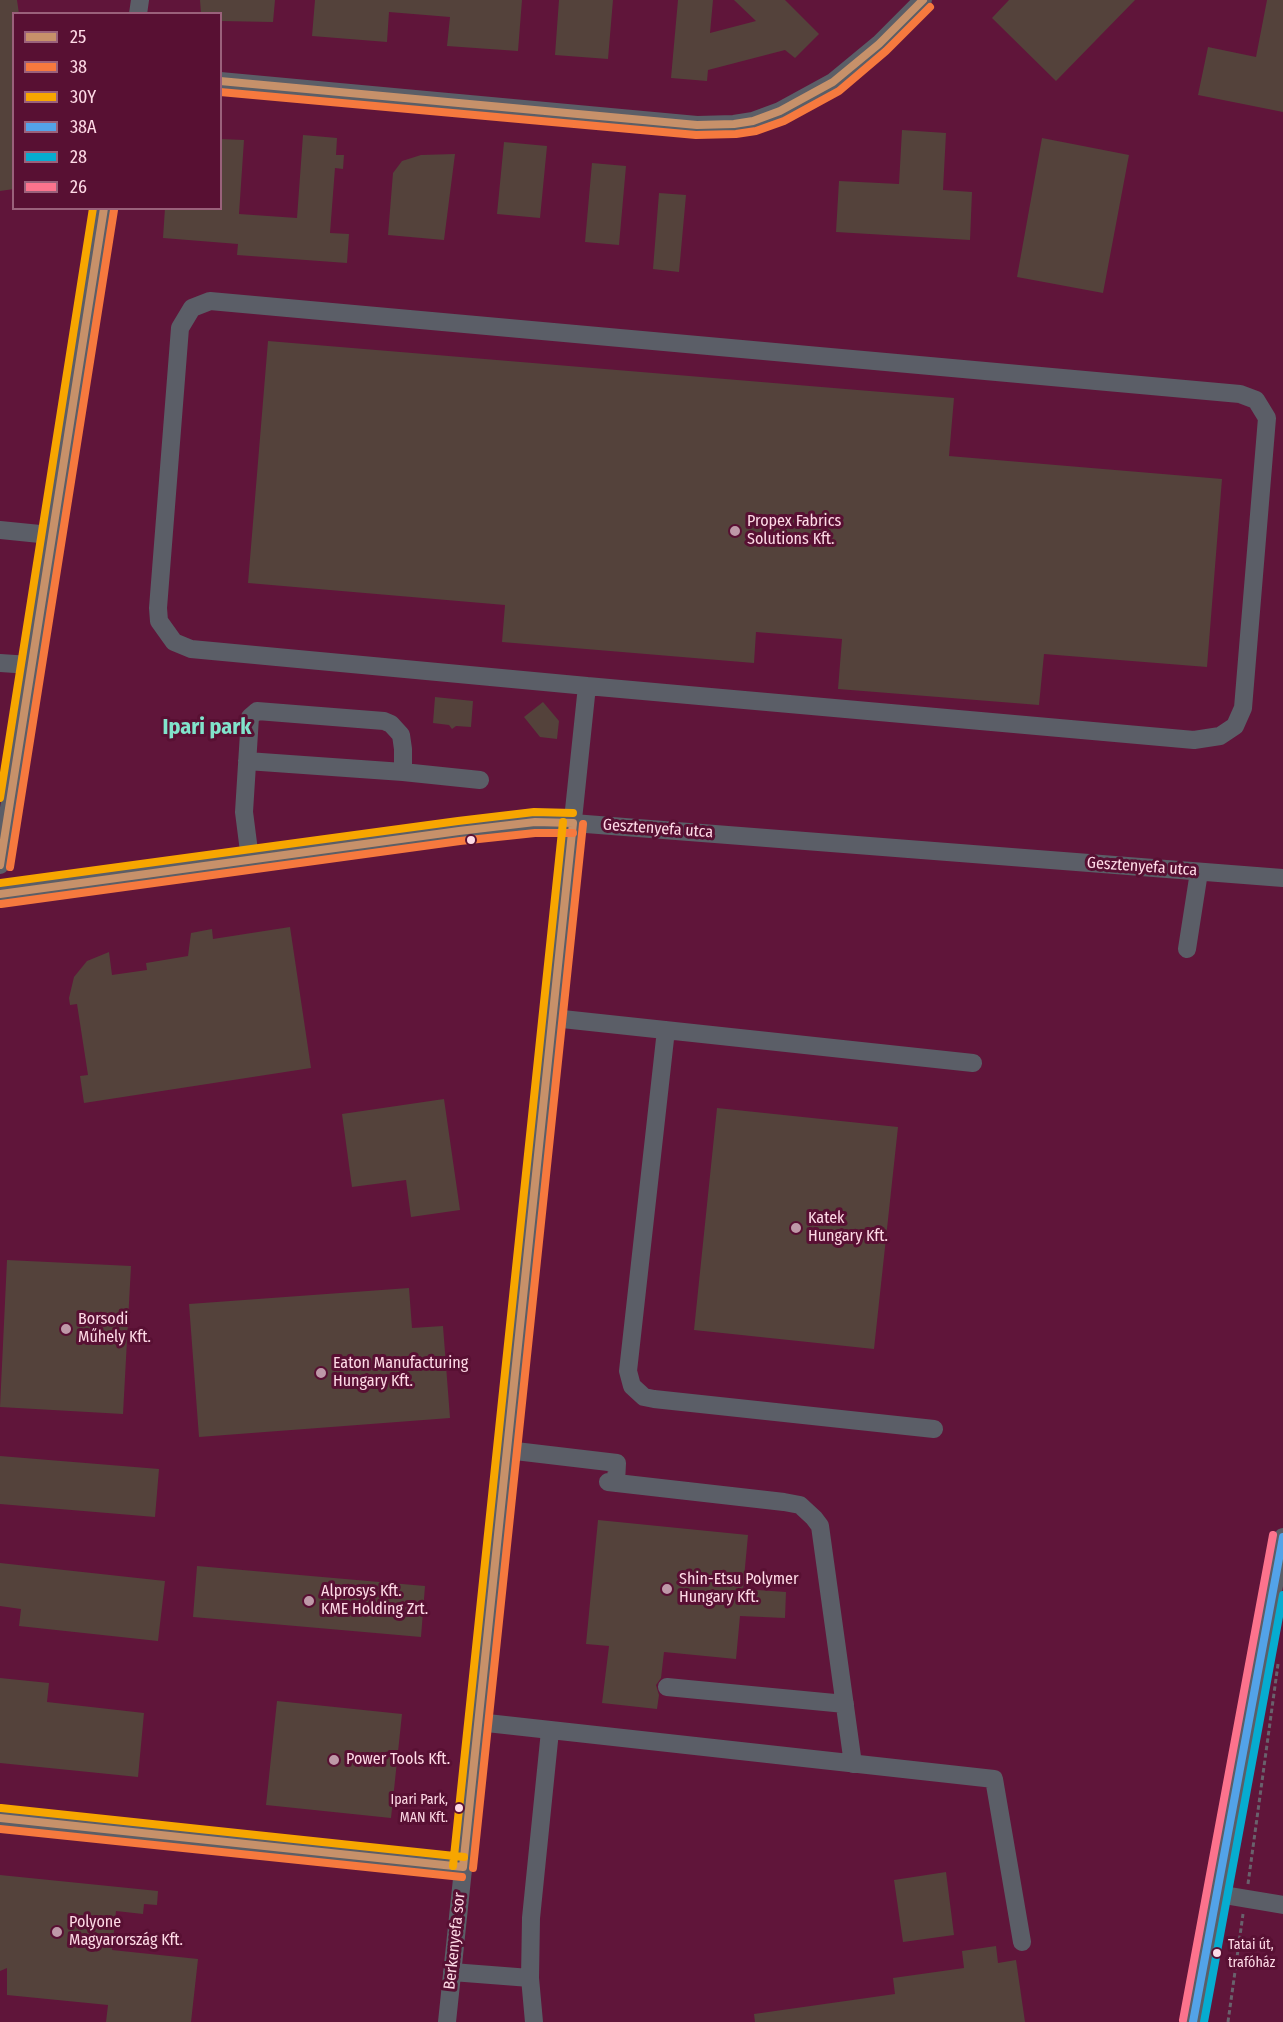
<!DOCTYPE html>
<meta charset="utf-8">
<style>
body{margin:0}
#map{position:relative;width:1283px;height:2022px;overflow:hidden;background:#482034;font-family:"Fira Sans Condensed",sans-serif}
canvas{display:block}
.legend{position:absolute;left:12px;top:12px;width:210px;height:198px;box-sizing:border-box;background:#581033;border:2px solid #9a617b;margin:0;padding:8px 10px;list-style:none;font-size:18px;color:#fedae6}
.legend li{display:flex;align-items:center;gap:12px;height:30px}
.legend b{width:30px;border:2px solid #9a617b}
</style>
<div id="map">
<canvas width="1283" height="2022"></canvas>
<ul class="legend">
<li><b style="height:8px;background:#c7916a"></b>25</li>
<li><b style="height:8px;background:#f6793e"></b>38</li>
<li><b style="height:8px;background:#f7a600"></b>30Y</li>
<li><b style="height:8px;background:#53a3e8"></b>38A</li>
<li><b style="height:8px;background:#06acd0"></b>28</li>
<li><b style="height:8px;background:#fc738d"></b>26</li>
</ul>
</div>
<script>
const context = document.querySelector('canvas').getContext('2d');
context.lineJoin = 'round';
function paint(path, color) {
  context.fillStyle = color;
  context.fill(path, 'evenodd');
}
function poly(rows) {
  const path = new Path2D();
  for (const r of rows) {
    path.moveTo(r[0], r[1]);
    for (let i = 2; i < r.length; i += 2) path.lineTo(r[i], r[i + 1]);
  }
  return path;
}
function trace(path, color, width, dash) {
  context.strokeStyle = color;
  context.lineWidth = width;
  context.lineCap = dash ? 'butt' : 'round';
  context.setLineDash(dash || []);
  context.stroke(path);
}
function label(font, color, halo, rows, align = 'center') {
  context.font = font + ' "Fira Sans Condensed",sans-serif';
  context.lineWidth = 6;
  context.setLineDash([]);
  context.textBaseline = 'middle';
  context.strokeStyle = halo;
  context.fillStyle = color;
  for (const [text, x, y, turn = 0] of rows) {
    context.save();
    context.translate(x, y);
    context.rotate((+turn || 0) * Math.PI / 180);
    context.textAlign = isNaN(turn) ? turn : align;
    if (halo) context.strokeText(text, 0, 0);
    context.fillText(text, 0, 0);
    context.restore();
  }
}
const built = poly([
 [0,0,1283,0,1283,2022,0,2022],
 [14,14,220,14,220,208,14,208]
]);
const building = poly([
 [0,0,17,0,19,14,14,14,14,189,0,191],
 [200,0,275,0,273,22,220,21,220,14,201,14],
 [315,0,522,0,518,51,447,46,450,17,389,12,387,42,312,36],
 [559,0,613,0,608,59,555,55],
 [678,0,713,0,710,33,756,21,734,0,785,0,819,34,795,58,785,50,708,70,707,81,671,78],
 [1009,0,1135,0,1056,81,992,18],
 [1267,0,1283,0,1283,112,1198,95,1208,47,1256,57],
 [902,130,946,133,943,190,972,192,970,240,836,232,839,181,899,184],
 [303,135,337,138,336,155,344,155,343,169,335,168,330,233,349,234,347,263,237,255,238,244,163,238,165,208,220,208,220,139,244,140,239,214,297,218],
 [1042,138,1129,155,1103,293,1017,277],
 [504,142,547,146,540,218,497,214],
 [455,154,444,240,388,235,393,173,402,161,421,155],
 [592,163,626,166,619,245,585,242],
 [659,193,686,195,679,272,653,269],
 [268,341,954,398,949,456,1222,479,1207,667,1044,654,1039,705,838,689,842,639,756,632,754,663,502,642,505,605,248,583],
 [435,697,473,701,471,727,456,726,452,729,449,725,433,723],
 [543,702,559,721,557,739,540,737,524,717],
 [290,927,311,1068,84,1103,80,1076,88,1075,77,1004,70,1005,69,998,74,977,87,961,109,952,112,975,147,970,146,963,188,956,191,933,212,929,213,939],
 [444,1099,460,1210,411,1217,406,1180,352,1187,342,1114],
 [717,1108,898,1127,874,1349,694,1330],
 [7,1260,131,1266,123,1414,0,1407],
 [409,1288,412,1328,443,1326,450,1418,199,1437,189,1304],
 [0,1456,159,1469,155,1517,0,1504],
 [598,1520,748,1535,743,1589,786,1592,785,1618,740,1616,736,1659,664,1652,661,1678,656,1685,659,1695,657,1709,602,1703,609,1646,586,1644],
 [0,1563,165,1581,158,1641,19,1626,21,1609,0,1606],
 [197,1566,425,1586,421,1637,193,1617],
 [0,1678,49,1683,47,1702,144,1713,138,1777,0,1763],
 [277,1701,402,1714,391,1818,266,1805],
 [946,1872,954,1935,903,1942,894,1880],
 [0,1875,158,1891,157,1905,144,1904,143,1914,116,1911,112,1950,198,1959,191,2022,106,2022,108,2005,7,1995,7,1968,0,1971],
 [996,1946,998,1963,1016,1960,1025,2022,755,2022,754,2014,895,1994,893,1978,964,1968,962,1951]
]);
const path = poly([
 [1248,1884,1278,1664],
 [1228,2022,1243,1914]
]);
const minor = poly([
 [138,14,140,0],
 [220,81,697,125,734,124,753,121,780,111,833,82,879,44,923,0],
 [0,530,50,535],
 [0,663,30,665],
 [247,761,403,772,403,749,401,735,391,724,384,721,257,711,250,717,244,812,250,859],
 [403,772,480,780],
 [0,865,104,208],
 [0,894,535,822,573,823,1283,878],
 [1187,949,1199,872],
 [553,1018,973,1063],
 [666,1030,628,1371,632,1386,644,1397,654,1399,934,1429],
 [507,1450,617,1463,616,1483],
 [608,1482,784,1502,800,1505,814,1518,820,1526,853,1764],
 [667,1687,845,1704],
 [478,1722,994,1779,1022,1942],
 [0,1818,463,1867],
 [1218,1894,1283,1905],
 [452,1972,530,1978,534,2022],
 [530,1978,531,1918,550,1731],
 [447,2022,587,686,191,649,174,642,159,621,158,608,180,328,192,308,210,301,1240,394,1256,400,1267,418,1243,708,1235,726,1220,736,1194,740,587,686],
 [1193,2022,1283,1537]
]);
const bus1 = poly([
 [220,81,697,125,734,124,753,121,780,111,833,82,879,44,923,0],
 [0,865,104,208],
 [0,894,459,831,535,822,573,823],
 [0,1818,463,1867],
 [463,1867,573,823]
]);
const bus2 = poly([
 [220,92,696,135,736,134,756,131,784,121,839,91,886,51,930,7],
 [10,867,114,210],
 [1,904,460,841,535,833,573,833],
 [0,1829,462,1877],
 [473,1868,583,824]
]);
const bus3 = poly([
 [0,798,93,208],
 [0,883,458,821,534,812,573,813],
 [1,1808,464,1857],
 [453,1866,563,822]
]);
const bus4 = poly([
 [1193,2022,1283,1537]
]);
const bus5 = poly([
 [1204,2022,1283,1595]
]);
const bus6 = poly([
 [1183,2020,1273,1535]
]);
const markers = [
 [735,531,6,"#be99a8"],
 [471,840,5,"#fedae6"],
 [796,1228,6,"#be99a8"],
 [66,1329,6,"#be99a8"],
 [321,1373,6,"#be99a8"],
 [667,1589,6,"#be99a8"],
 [309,1601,6,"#be99a8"],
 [334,1760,6,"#be99a8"],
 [459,1808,5,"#fedae6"],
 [57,1932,6,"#be99a8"],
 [1217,1953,5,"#fedae6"]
];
const busNames = [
 ["Ipari Park,",448,1800],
 ["MAN Kft.",448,1818],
 ["Tatai út,",1228,1945,"left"],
 ["trafóház",1228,1963,"left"]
];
const poiNames = [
 ["Propex Fabrics",747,522],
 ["Solutions Kft.",747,540],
 ["Katek",808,1219],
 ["Hungary Kft.",808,1237],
 ["Borsodi",78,1320],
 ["Műhely Kft.",78,1338],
 ["Eaton Manufacturing",333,1364],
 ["Hungary Kft.",333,1382],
 ["Shin-Etsu Polymer",679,1580],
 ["Hungary Kft.",679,1598],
 ["Alprosys Kft.",321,1592],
 ["KME Holding Zrt.",321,1610],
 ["Power Tools Kft.",346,1760],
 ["Polyone",69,1923],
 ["Magyarország Kft.",69,1941]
];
const streetNames = [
 ["Gesztenyefa utca",658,829,4],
 ["Gesztenyefa utca",1142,867,4],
 ["Berkenyefa sor",455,1941,-84]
];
const districtNames = [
 ["Ipari park",207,728]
];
paint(built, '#60153a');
paint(building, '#54423b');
trace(path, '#69616c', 3, [4.5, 3]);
trace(minor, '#5b5e67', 18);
trace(bus1, '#c7916a', 8);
trace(bus2, '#f6793e', 8);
trace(bus3, '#f7a600', 8);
trace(bus4, '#53a3e8', 8);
trace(bus5, '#06acd0', 8);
trace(bus6, '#fc738d', 8);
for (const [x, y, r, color] of markers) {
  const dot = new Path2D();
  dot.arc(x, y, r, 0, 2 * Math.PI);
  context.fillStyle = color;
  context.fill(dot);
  trace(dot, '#581033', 2);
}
label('14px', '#fedae6', '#581033', busNames, 'right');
label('16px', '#fedae6', '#581033', poiNames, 'left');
label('16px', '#fedae6', '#581033', streetNames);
label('bold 22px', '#81e3cb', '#581033', districtNames);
</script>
